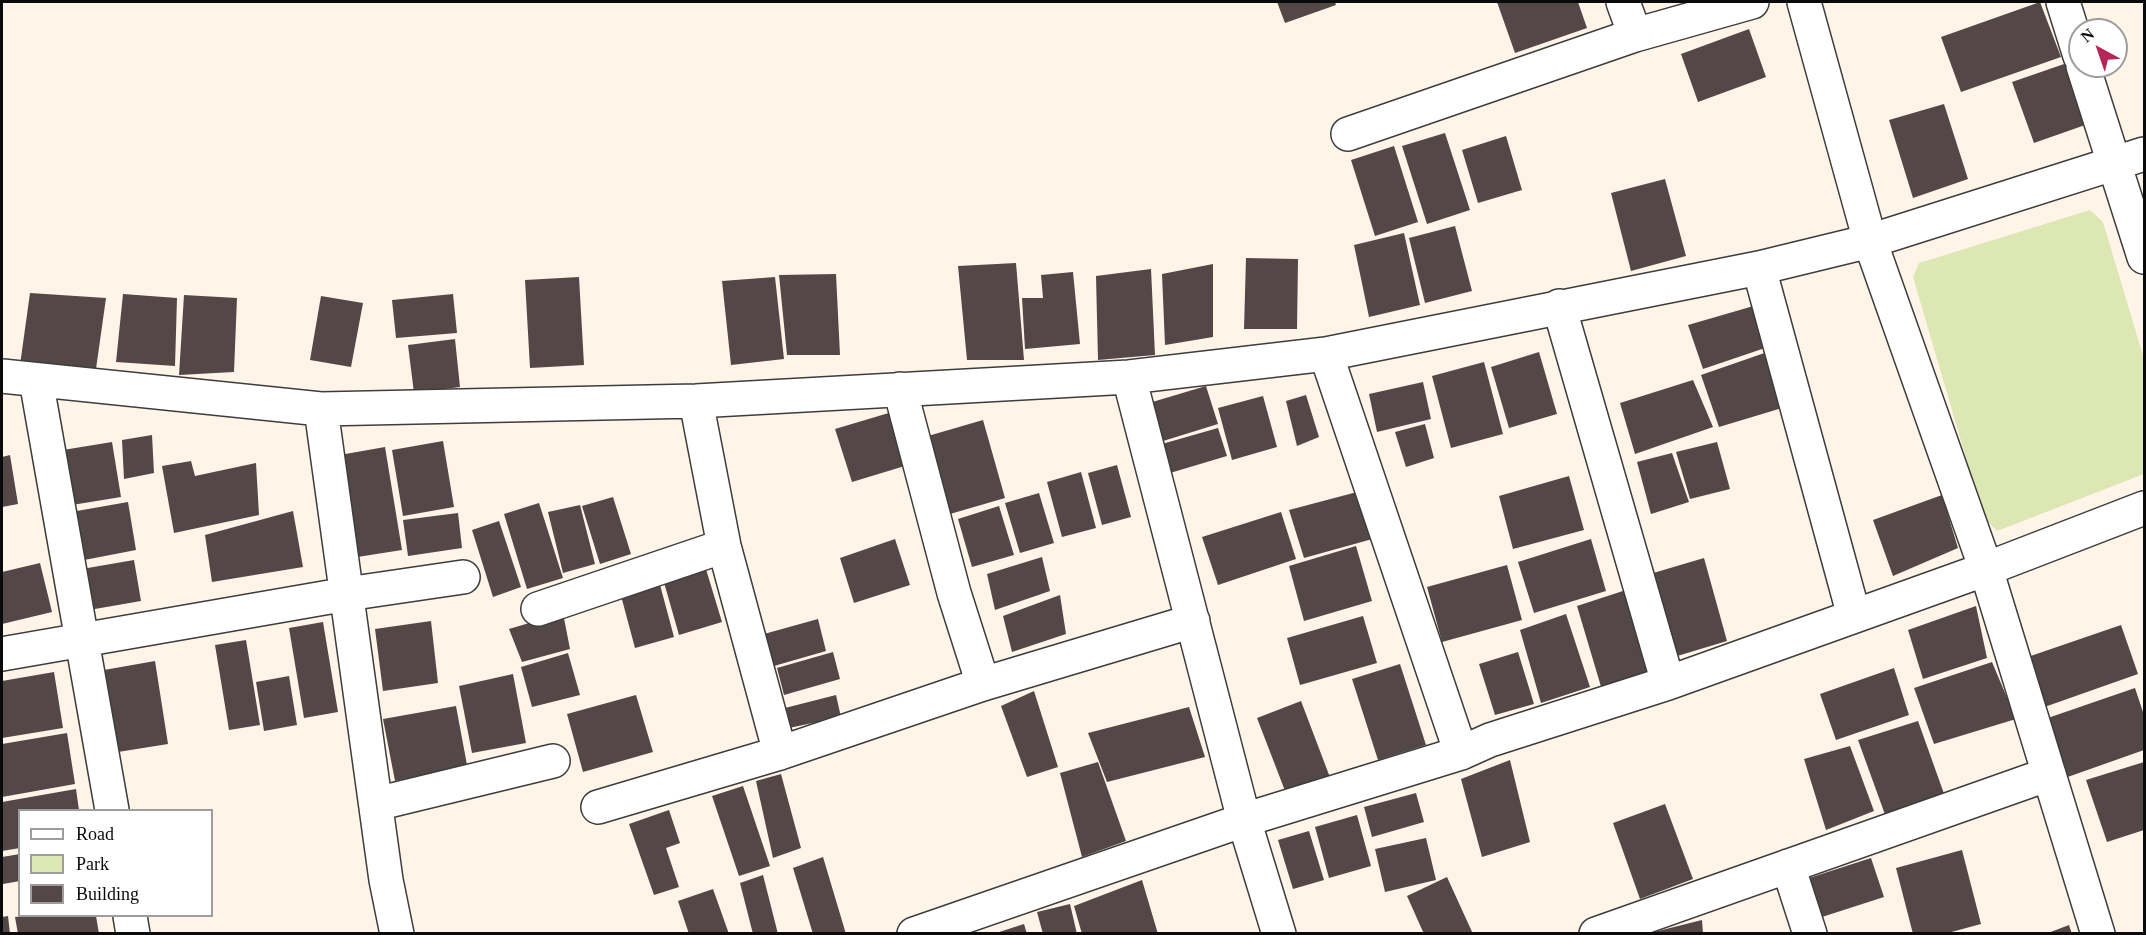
<!DOCTYPE html>
<style>
body{margin:0}
#map{position:relative;width:2146px;height:935px;overflow:hidden;background:#fff4e8;font-family:Georgia,serif}
canvas{display:block}
.frame{position:absolute;inset:0;border:3px solid #0a0a0a;pointer-events:none}
.legend{position:absolute;left:18px;top:809px;width:195px;height:108px;box-sizing:border-box;background:#fff;border:2px solid #9d9d9d;margin:0;padding:8px 10px;list-style:none;font-size:18px;color:#0a0a0a}
.legend li{display:flex;align-items:center;gap:12px;height:30px}
.legend b{width:30px;border:2px solid #9d9d9d}
.north{position:absolute;left:2068px;top:18px;width:60px;height:60px;box-sizing:border-box;background:#fff;border:2px solid #9d9d9d;border-radius:50%;rotate:320deg;font-size:16px;font-weight:700;line-height:24px;text-align:center;color:#0a0a0a}
.north::after{content:'';display:block;margin:auto;width:21px;height:27px;background:#b62657;clip-path:polygon(50% 0,100% 100%,50% 72%,0 100%)}
</style>
<div id="map">
<canvas width="2146" height="935"></canvas>
<div class="frame"></div>
<ul class="legend">
<li><b style="height:8px;background:#fff"></b>Road</li>
<li><b style="height:16px;background:#dde7b4"></b>Park</li>
<li><b style="height:16px;background:#534847"></b>Building</li>
</ul>
<div class="north">N</div>
</div>
<script>
const context = document.querySelector('canvas').getContext('2d');
context.lineJoin = 'round';
function paint(path, color) {
  context.fillStyle = color;
  context.fill(path, 'evenodd');
}
function poly(rows) {
  const path = new Path2D();
  for (const r of rows) {
    path.moveTo(r[0], r[1]);
    for (let i = 2; i < r.length; i += 2) path.lineTo(r[i], r[i + 1]);
  }
  return path;
}
function trace(path, color, width, dash) {
  context.strokeStyle = color;
  context.lineWidth = width;
  context.lineCap = dash ? 'butt' : 'round';
  context.setLineDash(dash || []);
  context.stroke(path);
}
const green = poly([
 [2090,210,2103,222,2144,359,2144,474,1997,531,1983,516,1913,277,1919,263]
]);
const building = poly([
 [1277,2,1335,2,1336,5,1285,23],
 [1497,2,1578,2,1587,28,1515,53],
 [2040,2,2061,57,1961,92,1941,37],
 [1749,29,1766,77,1698,102,1681,54],
 [2067,63,2088,124,2034,143,2012,82],
 [1944,104,1968,179,1913,198,1889,120],
 [1445,133,1470,210,1427,224,1402,146],
 [1506,136,1522,190,1478,203,1462,150],
 [1394,146,1418,222,1375,236,1351,160],
 [1665,179,1686,256,1631,271,1611,193],
 [1455,226,1472,291,1425,303,1409,238],
 [1404,233,1420,305,1369,317,1354,245],
 [1246,258,1298,259,1297,329,1244,329],
 [1016,263,1024,360,967,360,958,266],
 [1213,264,1213,337,1165,345,1162,274],
 [1151,269,1155,355,1098,360,1096,276],
 [1073,272,1080,344,1025,349,1022,298,1043,298,1041,275],
 [836,274,840,355,787,355,779,275],
 [579,277,584,365,530,368,525,280],
 [775,277,784,359,731,365,722,281],
 [30,293,106,298,95,376,20,365],
 [123,294,177,298,175,366,116,362],
 [453,294,457,333,396,338,392,300],
 [184,295,237,298,234,372,179,375],
 [321,296,363,303,351,367,310,360],
 [1757,305,1768,347,1703,369,1688,325],
 [455,339,460,387,414,393,408,345],
 [1776,349,1792,405,1719,427,1701,375],
 [1539,352,1557,414,1509,428,1491,367],
 [1484,362,1503,434,1451,448,1432,376],
 [1693,380,1713,427,1635,454,1620,403],
 [1423,382,1431,419,1377,432,1369,394],
 [1206,386,1218,424,1160,442,1149,403],
 [1306,395,1319,437,1297,446,1286,401],
 [1263,396,1277,447,1232,460,1218,408],
 [892,412,908,465,852,482,835,429],
 [983,420,1005,498,950,514,928,436],
 [1425,424,1434,458,1406,467,1395,432],
 [1218,428,1227,456,1170,473,1162,444],
 [152,435,154,473,124,479,122,440],
 [443,441,454,507,403,516,392,450],
 [112,442,121,497,72,505,63,450],
 [1717,442,1730,489,1690,499,1676,452],
 [385,447,402,550,351,558,334,456],
 [1672,453,1689,502,1651,514,1637,462],
 [10,455,18,504,2,507,2,457],
 [191,461,195,476,256,463,259,515,174,533,162,466],
 [1117,465,1131,517,1102,525,1088,473],
 [1081,472,1096,528,1062,537,1047,482],
 [1569,476,1584,530,1513,549,1499,496],
 [1357,492,1376,538,1304,558,1289,510],
 [1039,493,1054,543,1020,553,1005,503],
 [1942,495,1958,548,1893,576,1873,520],
 [613,497,631,554,600,564,582,506],
 [128,502,136,550,79,561,71,512],
 [539,503,563,578,527,589,504,514],
 [580,505,595,564,563,573,548,512],
 [999,506,1014,555,972,567,958,519],
 [293,511,303,567,212,582,205,535],
 [1281,512,1296,559,1218,585,1202,537],
 [458,513,462,548,408,556,403,520],
 [499,521,521,587,493,597,472,530],
 [895,539,910,585,854,603,840,558],
 [1591,539,1606,591,1534,613,1518,562],
 [1356,546,1372,601,1304,621,1289,566],
 [1042,557,1050,591,995,610,987,574],
 [1704,558,1727,641,1674,657,1650,574],
 [134,560,141,601,89,610,82,569],
 [40,563,52,612,2,624,2,572],
 [1507,565,1522,620,1442,642,1427,587],
 [705,566,722,622,679,635,663,579],
 [659,581,674,637,635,648,620,592],
 [1629,589,1653,672,1602,690,1577,606],
 [1060,595,1066,634,1012,652,1003,616],
 [1976,606,1987,658,1923,679,1908,630],
 [563,613,570,649,522,662,509,629],
 [1566,614,1590,687,1541,703,1520,630],
 [1363,616,1377,663,1300,685,1287,638],
 [818,619,826,651,774,666,764,634],
 [431,621,438,683,383,691,375,629],
 [323,622,338,712,304,718,289,628],
 [2121,625,2138,674,2036,710,2019,660],
 [246,640,260,725,229,730,215,645],
 [833,652,840,679,784,695,777,668],
 [1518,652,1534,704,1495,715,1479,664],
 [568,653,580,695,532,707,521,667],
 [155,661,168,744,118,752,104,670],
 [1992,662,2016,719,1934,744,1914,688],
 [1400,664,1426,745,1378,760,1352,679],
 [1894,668,1909,715,1836,740,1820,694],
 [54,672,63,728,2,738,2,681],
 [513,674,526,743,472,753,459,686],
 [289,676,297,725,264,731,256,682],
 [2135,688,2144,715,2144,750,2062,779,2042,720],
 [1034,691,1058,767,1027,777,1001,706],
 [636,695,653,752,583,772,567,714],
 [836,695,841,717,789,728,785,708],
 [1301,701,1331,780,1287,796,1257,718],
 [456,706,467,765,395,781,383,719],
 [1189,707,1205,757,1107,782,1088,733],
 [1918,721,1947,802,1887,820,1858,740],
 [67,733,75,784,2,797,2,744],
 [1850,746,1874,811,1826,830,1804,759],
 [1510,760,1530,842,1482,857,1461,779],
 [1098,762,1126,841,1082,857,1060,773],
 [2144,762,2144,830,2107,842,2086,780],
 [781,774,801,848,773,858,756,781],
 [743,786,770,866,739,876,712,796],
 [76,789,79,810,20,810,20,848,2,851,2,802],
 [1416,793,1424,822,1372,837,1364,807],
 [1665,804,1693,879,1640,899,1613,823],
 [669,810,680,843,666,848,679,887,654,895,629,824],
 [1357,815,1371,866,1329,878,1315,827],
 [1309,831,1324,880,1293,889,1278,840],
 [1426,838,1436,880,1385,892,1375,849],
 [1962,850,1981,924,1944,934,1913,934,1896,868],
 [20,854,20,881,3,884,2,857],
 [823,857,846,934,813,934,793,868],
 [1871,858,1884,897,1822,917,1809,878],
 [763,875,778,934,753,934,740,883],
 [1447,877,1473,934,1424,934,1407,896],
 [1142,880,1158,934,1082,934,1074,906],
 [713,889,729,934,689,934,678,901],
 [1070,904,1077,934,1043,934,1037,912],
 [8,916,10,934,2,934,2,917],
 [25,916,96,916,99,934,18,934,15,917],
 [1702,920,1703,934,1650,934,1650,933],
 [1024,924,1027,934,996,934,996,933],
 [2069,925,2072,934,2048,934,2048,933]
]);
const minor = poly([
 [1623,2,1635,35,1752,2],
 [1804,2,1870,241,1986,569,2098,934],
 [2063,2,2080,56],
 [2083,66,2144,257],
 [1348,134,1635,35],
 [1759,268,1854,616],
 [1559,306,1668,683],
 [1326,354,1461,753],
 [2,376,321,409,696,401,1129,377,1326,354,1759,268,1870,241,2144,154],
 [1129,377,1244,820,1279,934],
 [36,380,112,810],
 [900,389,954,593,983,684],
 [696,401,724,546,780,753],
 [321,409,386,880,397,934],
 [538,609,724,546],
 [2,654,347,594,463,577],
 [376,804,553,761],
 [598,807,780,753,983,684,1193,621],
 [1788,866,1810,934],
 [130,916,133,934],
 [914,934,1244,820,1461,753,1490,740,1668,683,1986,569,2144,508],
 [1596,934,2049,774]
]);
paint(green, '#dde7b4');
paint(building, '#534847');
trace(minor, '#3d3d3d', 36);
trace(minor, '#fff', 33);
</script>
